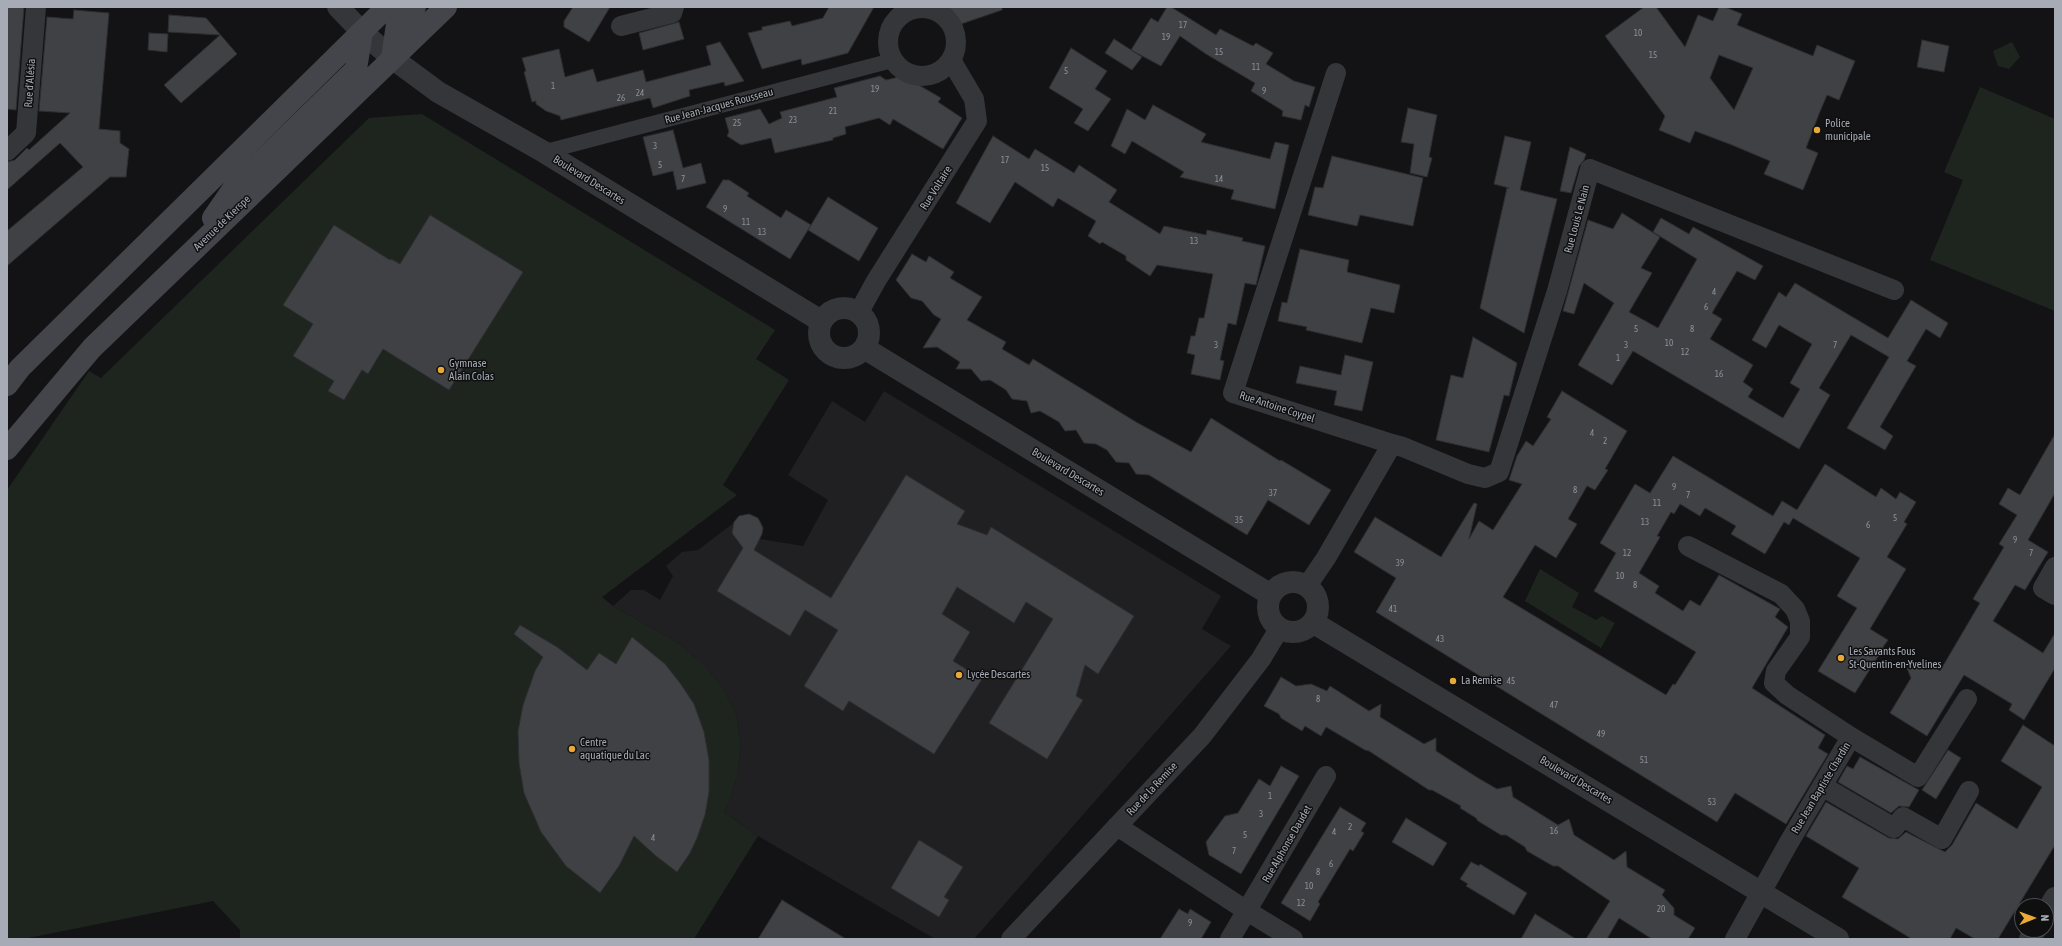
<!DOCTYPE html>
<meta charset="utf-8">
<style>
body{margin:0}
#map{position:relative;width:2062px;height:946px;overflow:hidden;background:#131315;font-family:"Asap Condensed",sans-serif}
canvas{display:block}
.frame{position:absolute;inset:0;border:8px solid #a6abb5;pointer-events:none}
.north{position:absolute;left:2014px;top:898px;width:40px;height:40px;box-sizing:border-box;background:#0f0f10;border:1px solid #4b4d52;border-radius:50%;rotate:89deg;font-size:11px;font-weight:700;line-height:16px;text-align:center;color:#a6abb5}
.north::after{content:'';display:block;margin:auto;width:14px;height:18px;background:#e8a939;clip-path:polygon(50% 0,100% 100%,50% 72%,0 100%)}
</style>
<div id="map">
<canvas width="2062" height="946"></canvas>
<div class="frame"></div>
<div class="north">N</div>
</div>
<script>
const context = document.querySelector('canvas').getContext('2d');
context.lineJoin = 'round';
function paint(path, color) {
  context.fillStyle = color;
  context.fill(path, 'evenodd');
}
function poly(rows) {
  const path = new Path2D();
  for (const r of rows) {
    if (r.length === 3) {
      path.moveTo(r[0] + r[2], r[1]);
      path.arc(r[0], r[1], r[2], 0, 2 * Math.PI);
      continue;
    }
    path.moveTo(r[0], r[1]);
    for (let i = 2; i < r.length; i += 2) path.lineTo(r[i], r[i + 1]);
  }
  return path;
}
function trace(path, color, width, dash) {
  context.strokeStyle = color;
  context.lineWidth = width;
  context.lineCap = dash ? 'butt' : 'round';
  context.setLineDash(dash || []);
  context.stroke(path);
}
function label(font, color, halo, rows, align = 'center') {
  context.font = font + ' "Asap Condensed",sans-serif';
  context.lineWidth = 3;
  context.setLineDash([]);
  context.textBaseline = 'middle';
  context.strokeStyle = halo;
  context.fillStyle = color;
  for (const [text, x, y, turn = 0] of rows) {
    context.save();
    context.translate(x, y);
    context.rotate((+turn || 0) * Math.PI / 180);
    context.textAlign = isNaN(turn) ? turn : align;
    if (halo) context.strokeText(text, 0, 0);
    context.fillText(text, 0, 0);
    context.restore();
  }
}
const built = poly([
 [884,391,1221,596,1202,629,1231,646,974,939,935,939,758,836,724,812,731,796,738,773,741,743,736,714,722,686,703,664,680,644,613,606,631,590,644,590,660,600,673,576,666,566,682,552,698,550,744,515,753,515,761,522,763,528,760,539,803,546,828,500,788,475,832,401,865,422]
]);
const green = poly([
 [2012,42,2020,57,2009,69,1998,66,1993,51],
 [1980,87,2055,119,2055,311,1930,260,1963,180,1944,172],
 [422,114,775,330,756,359,789,380,723,485,737,495,602,597,613,606,680,644,703,664,722,686,736,714,741,743,738,773,731,796,724,812,758,836,694,939,240,939,240,930,213,901,23,939,7,939,7,490,89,371,101,378,369,118],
 [1540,569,1579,593,1572,607,1596,620,1602,616,1615,623,1601,648,1525,601]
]);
const building = poly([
 [7,7,24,7,16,110,7,109,7,7],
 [573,7,610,7,589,42,564,27,564,21,573,7],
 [829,7,874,7,848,53,802,65,801,59,762,69,748,33,762,30,762,27,790,21,792,26,823,18,829,7],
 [934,7,1002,7,1002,10,961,24,934,7],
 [1167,7,1171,7,1216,35,1220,29,1253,46,1256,43,1273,53,1266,64,1294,81,1315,87,1309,107,1305,105,1301,120,1282,116,1283,111,1251,91,1255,83,1206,54,1180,36,1161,66,1131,50,1151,18,1158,22,1167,7],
 [1644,7,1656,7,1685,47,1698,15,1713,21,1719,7,1725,7,1742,14,1737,25,1813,56,1817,45,1855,61,1839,100,1827,95,1819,114,1806,148,1818,153,1803,190,1764,174,1770,161,1732,145,1695,131,1690,143,1659,130,1665,116,1605,36,1644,7],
 [1719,55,1753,68,1734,110,1710,78,1719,55],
 [74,10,109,13,99,129,120,131,120,143,129,149,126,177,110,177,7,266,7,231,83,167,60,143,7,190,7,162,15,160,27,148,29,150,70,113,39,111,47,17,73,19,74,10],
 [169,15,206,18,237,54,181,103,164,85,220,35,168,32,169,15],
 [679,22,684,39,643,50,639,33,679,22],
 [149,33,168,34,167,52,148,50,149,33],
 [1114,39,1142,57,1132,70,1105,53,1114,39],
 [1922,40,1949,46,1944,72,1917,67,1922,40],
 [720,42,744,81,725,86,724,82,689,90,690,96,653,108,650,98,561,120,560,116,546,111,536,104,536,101,532,102,524,72,526,71,522,58,559,49,565,77,593,69,597,82,643,70,646,82,711,65,706,46,720,42],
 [1071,48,1107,71,1095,89,1111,99,1088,131,1074,123,1083,109,1049,88,1071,48],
 [880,76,886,80,903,76,941,98,938,102,962,118,943,149,893,119,890,125,879,118,845,127,846,134,833,138,833,140,775,153,771,138,741,145,727,136,729,132,725,118,760,109,769,124,782,118,780,112,837,97,834,88,880,76],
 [1153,105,1206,134,1201,142,1270,159,1275,142,1289,145,1275,209,1231,199,1234,190,1180,177,1184,172,1132,141,1125,154,1111,146,1127,109,1145,120,1153,105],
 [1408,108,1437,115,1429,157,1432,158,1427,177,1410,173,1414,144,1401,142,1408,108],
 [673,130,683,168,701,163,706,183,677,190,673,171,653,176,643,137,673,130],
 [993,136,1029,159,1035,149,1074,173,1079,165,1117,190,1109,202,1160,234,1164,226,1206,235,1207,230,1243,238,1242,241,1265,246,1256,285,1245,283,1236,325,1228,323,1220,360,1224,361,1220,380,1191,374,1195,355,1187,353,1191,336,1195,336,1199,318,1204,318,1213,274,1157,265,1150,276,1126,260,1126,256,1102,242,1100,244,1088,236,1096,221,1058,198,1053,207,1015,182,990,223,956,203,993,136],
 [1505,136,1531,142,1520,190,1557,199,1524,333,1480,308,1507,188,1509,188,1494,184,1505,136],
 [1570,147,1586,154,1584,160,1579,166,1571,193,1560,191,1570,147],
 [1332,156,1423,178,1413,226,1360,215,1357,226,1308,215,1315,187,1323,188,1332,156],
 [723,180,729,180,749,193,747,196,781,218,786,210,811,225,790,259,706,207,723,180],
 [828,197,878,228,859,261,808,230,828,197],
 [1622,213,1660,237,1641,268,1652,273,1629,312,1658,328,1697,259,1653,232,1661,218,1689,234,1693,227,1763,266,1755,280,1737,271,1712,313,1722,319,1710,339,1753,365,1743,382,1753,389,1748,397,1783,418,1800,389,1790,383,1812,344,1779,325,1766,348,1752,340,1779,292,1786,297,1795,283,1888,338,1911,300,1948,323,1940,338,1926,329,1907,361,1916,366,1880,427,1893,436,1885,450,1847,428,1889,357,1851,335,1819,388,1830,395,1799,449,1633,351,1612,385,1578,365,1614,303,1584,283,1574,314,1563,311,1588,220,1613,229,1622,213],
 [430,215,523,272,449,390,383,349,368,374,362,370,344,400,328,391,334,381,293,356,313,324,283,305,334,225,390,260,391,259,400,264,430,215],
 [1300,249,1349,260,1347,272,1400,285,1394,313,1371,308,1362,343,1306,330,1307,327,1278,321,1282,302,1287,303,1300,249],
 [912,254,926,262,929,256,954,272,950,278,982,297,967,320,1006,342,1002,349,1029,365,1033,359,1136,422,1191,452,1211,418,1280,461,1281,460,1331,490,1309,525,1268,500,1247,535,1149,475,1136,474,1129,463,1116,462,1107,450,1096,444,1084,443,1076,430,1065,431,1059,422,1040,411,1031,413,1027,401,1012,399,1006,390,990,380,981,381,971,369,956,369,960,362,937,347,923,348,941,319,934,315,922,301,911,298,896,280,912,254],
 [1473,337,1517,363,1509,396,1504,395,1489,452,1436,440,1451,375,1463,378,1473,337],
 [1345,355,1373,362,1362,411,1334,405,1337,391,1296,383,1300,366,1341,375,1345,355],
 [1562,391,1627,431,1605,469,1608,470,1595,490,1587,486,1568,519,1577,524,1556,558,1535,545,1503,597,1666,695,1673,684,1675,685,1696,652,1594,591,1616,553,1600,543,1635,484,1650,493,1673,456,1773,516,1782,501,1797,510,1825,464,1876,497,1881,488,1896,499,1900,492,1916,502,1904,522,1907,524,1887,557,1906,569,1870,629,1888,640,1883,647,1884,650,1877,658,1855,693,1818,671,1857,608,1837,596,1860,558,1793,518,1789,525,1784,522,1765,554,1731,534,1736,526,1705,508,1700,516,1680,504,1674,514,1671,512,1657,536,1660,537,1639,573,1659,586,1655,593,1683,611,1690,600,1700,606,1719,575,1780,609,1775,617,1788,627,1752,688,1825,735,1818,748,1828,754,1786,824,1735,793,1717,822,1376,612,1396,578,1354,552,1375,517,1441,557,1474,503,1477,504,1469,539,1479,521,1493,530,1522,484,1509,480,1517,456,1526,441,1533,446,1551,419,1547,417,1562,391],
 [2055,434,2055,493,2028,540,2048,552,2025,590,2015,585,1993,621,2043,653,2055,633,2055,668,2024,720,2009,710,2012,704,1964,675,1927,736,1890,713,1911,678,1907,668,1918,668,1922,659,1940,671,1980,603,1973,599,2004,547,1999,544,2017,515,1999,504,2008,488,2020,495,2055,434],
 [906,475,965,511,957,524,987,535,991,527,1134,616,1098,674,1085,665,1076,696,1083,700,1047,759,989,723,1053,619,1026,602,1014,623,957,587,942,614,970,632,953,661,982,679,934,754,849,701,843,711,804,686,838,630,805,610,790,636,717,591,743,548,732,533,734,522,739,516,749,514,758,518,763,528,762,534,754,550,831,598,906,475],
 [520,625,557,647,587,670,599,653,616,664,632,637,665,664,680,683,694,704,704,732,709,760,709,792,705,815,697,838,690,853,677,872,656,856,634,836,619,866,600,893,566,866,541,832,524,793,519,763,518,731,523,705,535,671,543,657,514,634,520,625],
 [1281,677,1296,686,1311,684,1327,691,1330,686,1369,711,1381,704,1380,717,1424,744,1436,738,1436,751,1478,778,1497,789,1511,786,1513,797,1558,825,1569,819,1574,835,1614,860,1626,851,1627,867,1665,890,1662,895,1674,908,1674,915,1695,928,1688,939,1652,939,1619,918,1607,939,1586,939,1610,901,1558,866,1553,866,1527,851,1525,847,1506,835,1501,835,1478,821,1476,818,1460,808,1461,806,1432,790,1429,790,1369,751,1365,750,1326,727,1321,736,1305,726,1302,731,1281,718,1279,714,1264,706,1281,677],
 [2023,725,2055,746,2055,845,1998,939,1975,939,1956,928,1950,939,1912,939,1842,897,1859,868,1806,836,1826,802,1889,838,1898,839,1906,832,1945,852,1952,845,1976,803,2017,829,2042,787,2001,761,2023,725],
 [1948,750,1961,758,1936,799,1922,790,1948,750],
 [1860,757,1919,790,1909,807,1899,806,1891,813,1838,782,1847,766,1853,769,1860,757],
 [1281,766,1299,776,1241,874,1209,855,1206,842,1225,816,1238,813,1259,779,1270,786,1281,766],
 [1340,807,1366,823,1361,831,1364,833,1353,851,1350,849,1318,902,1320,904,1310,921,1281,903,1340,807],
 [1406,818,1447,843,1433,866,1392,842,1406,818],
 [919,840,963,867,944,897,949,900,939,917,891,888,919,840],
 [1471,862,1479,866,1480,864,1527,893,1514,915,1466,886,1468,884,1460,879,1471,862],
 [782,900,846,939,758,939,782,900],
 [1179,909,1188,914,1190,909,1211,922,1201,939,1160,939,1179,909],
 [1535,914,1576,939,1521,939,1535,914]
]);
const pedestrian = poly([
 [544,152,894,60]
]);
const minor = poly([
 [922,42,34],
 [621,26,672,13,674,7],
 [7,151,26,133,36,7],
 [859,312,876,281,977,121,974,99,951,60],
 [1392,444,1403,447,1468,474,1485,478,1499,472,1557,291,1590,169,1894,290],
 [1688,546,1781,594,1795,609,1800,621,1800,637,1776,671,1774,683,1787,695,1851,737,1788,844,1735,939],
 [2055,567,2043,588,2055,595],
 [1307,586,1326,558,1392,444,1233,393,1336,73],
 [1851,737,1918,777,1967,699],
 [1822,786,1894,828,1903,817,1942,839,1969,791],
 [1117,826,1247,911,1293,939],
 [1011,939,1202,736,1261,659,1279,629],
 [1230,939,1326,776]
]);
const tertiary = poly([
 [338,7,362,32,392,58,438,92,544,152,821,321],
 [844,333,25],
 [864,348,1271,595],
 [1293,607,25],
 [1314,623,1838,939],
 [2046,913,2055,898],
 [2030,939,2035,930]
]);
const secondary = poly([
 [392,58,397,24,415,7],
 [213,218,233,189,356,69,362,32],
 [7,385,20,368,387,7],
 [7,449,92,348,446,7]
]);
const markers = [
 [1817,130,4,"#e8a939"],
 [441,370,4,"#e8a939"],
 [1841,658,4,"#e8a939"],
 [959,675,4,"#e8a939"],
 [1453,681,4,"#e8a939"],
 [572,749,4,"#e8a939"]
];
const numberNames = [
 ["17",1183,25],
 ["10",1638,33],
 ["19",1166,37],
 ["15",1219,52],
 ["15",1653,55],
 ["11",1256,67],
 ["5",1066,71],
 ["1",553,86],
 ["19",875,89],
 ["9",1264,91],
 ["24",640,93],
 ["26",621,98],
 ["21",833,111],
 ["23",793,120],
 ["25",737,123],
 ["3",655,146],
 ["17",1005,160],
 ["5",660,165],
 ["15",1045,168],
 ["7",683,179],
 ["14",1219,179],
 ["9",725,209],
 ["11",746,222],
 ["13",762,232],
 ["13",1194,241],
 ["4",1714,292],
 ["6",1706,307],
 ["5",1636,329],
 ["8",1692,329],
 ["10",1669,343],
 ["3",1216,345],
 ["3",1626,345],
 ["7",1835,345],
 ["12",1685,352],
 ["1",1618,358],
 ["16",1719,374],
 ["4",1592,433],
 ["2",1605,441],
 ["9",1674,487],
 ["8",1575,490],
 ["37",1273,493],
 ["7",1688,495],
 ["11",1657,503],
 ["5",1895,518],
 ["35",1239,520],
 ["13",1645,522],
 ["6",1868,525],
 ["9",2015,540],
 ["12",1627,553],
 ["7",2031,553],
 ["39",1400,563],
 ["10",1620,576],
 ["8",1635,585],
 ["41",1393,609],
 ["43",1440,639],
 ["45",1511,681],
 ["8",1318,699],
 ["47",1554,705],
 ["49",1601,734],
 ["51",1644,760],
 ["1",1270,796],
 ["53",1712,802],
 ["3",1261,814],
 ["2",1350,827],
 ["16",1554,831],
 ["4",1334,832],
 ["5",1245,835],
 ["4",653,838],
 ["7",1234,851],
 ["6",1331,864],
 ["8",1318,872],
 ["10",1309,886],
 ["12",1301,903],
 ["20",1661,909],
 ["9",1190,923]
];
const streetNames = [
 ["Rue d'Alésia",30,83,-86],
 ["Rue Jean-Jacques Rousseau",719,106,-15],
 ["Boulevard Descartes",589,180,32],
 ["Rue Voltaire",936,188,-58],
 ["Rue Louis Le Nain",1577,219,-75],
 ["Avenue de Kierspe",222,223,-44],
 ["Rue Antoine Coypel",1277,407,18],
 ["Boulevard Descartes",1068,472,31],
 ["Boulevard Descartes",1576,780,31],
 ["Rue Jean Baptiste Chardin",1821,788,-59],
 ["Rue de la Remise",1152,789,-47],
 ["Rue Alphonse Daudet",1287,844,-60]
];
const poiNames = [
 ["Police",1825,124],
 ["municipale",1825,137],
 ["Gymnase",449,364],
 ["Alain Colas",449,377],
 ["Les Savants Fous",1849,652],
 ["St-Quentin-en-Yvelines",1849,665],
 ["Lycée Descartes",967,675],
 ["La Remise",1461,681],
 ["Centre",580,743],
 ["aquatique du Lac",580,756]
];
paint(built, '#202022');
paint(green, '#1e251f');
paint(building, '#404145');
trace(building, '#2e2e31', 1);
trace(pedestrian, '#35363a', 15);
trace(minor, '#35363a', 20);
trace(tertiary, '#35363a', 22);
trace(secondary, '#43454a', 22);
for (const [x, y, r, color] of markers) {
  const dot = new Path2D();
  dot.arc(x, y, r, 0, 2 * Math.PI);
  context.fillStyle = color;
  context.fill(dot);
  trace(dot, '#0f0f10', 1.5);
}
label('9px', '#8c9099', null, numberNames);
label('11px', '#a6abb5', '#0f0f10', streetNames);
label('11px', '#a6abb5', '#0f0f10', poiNames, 'left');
</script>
